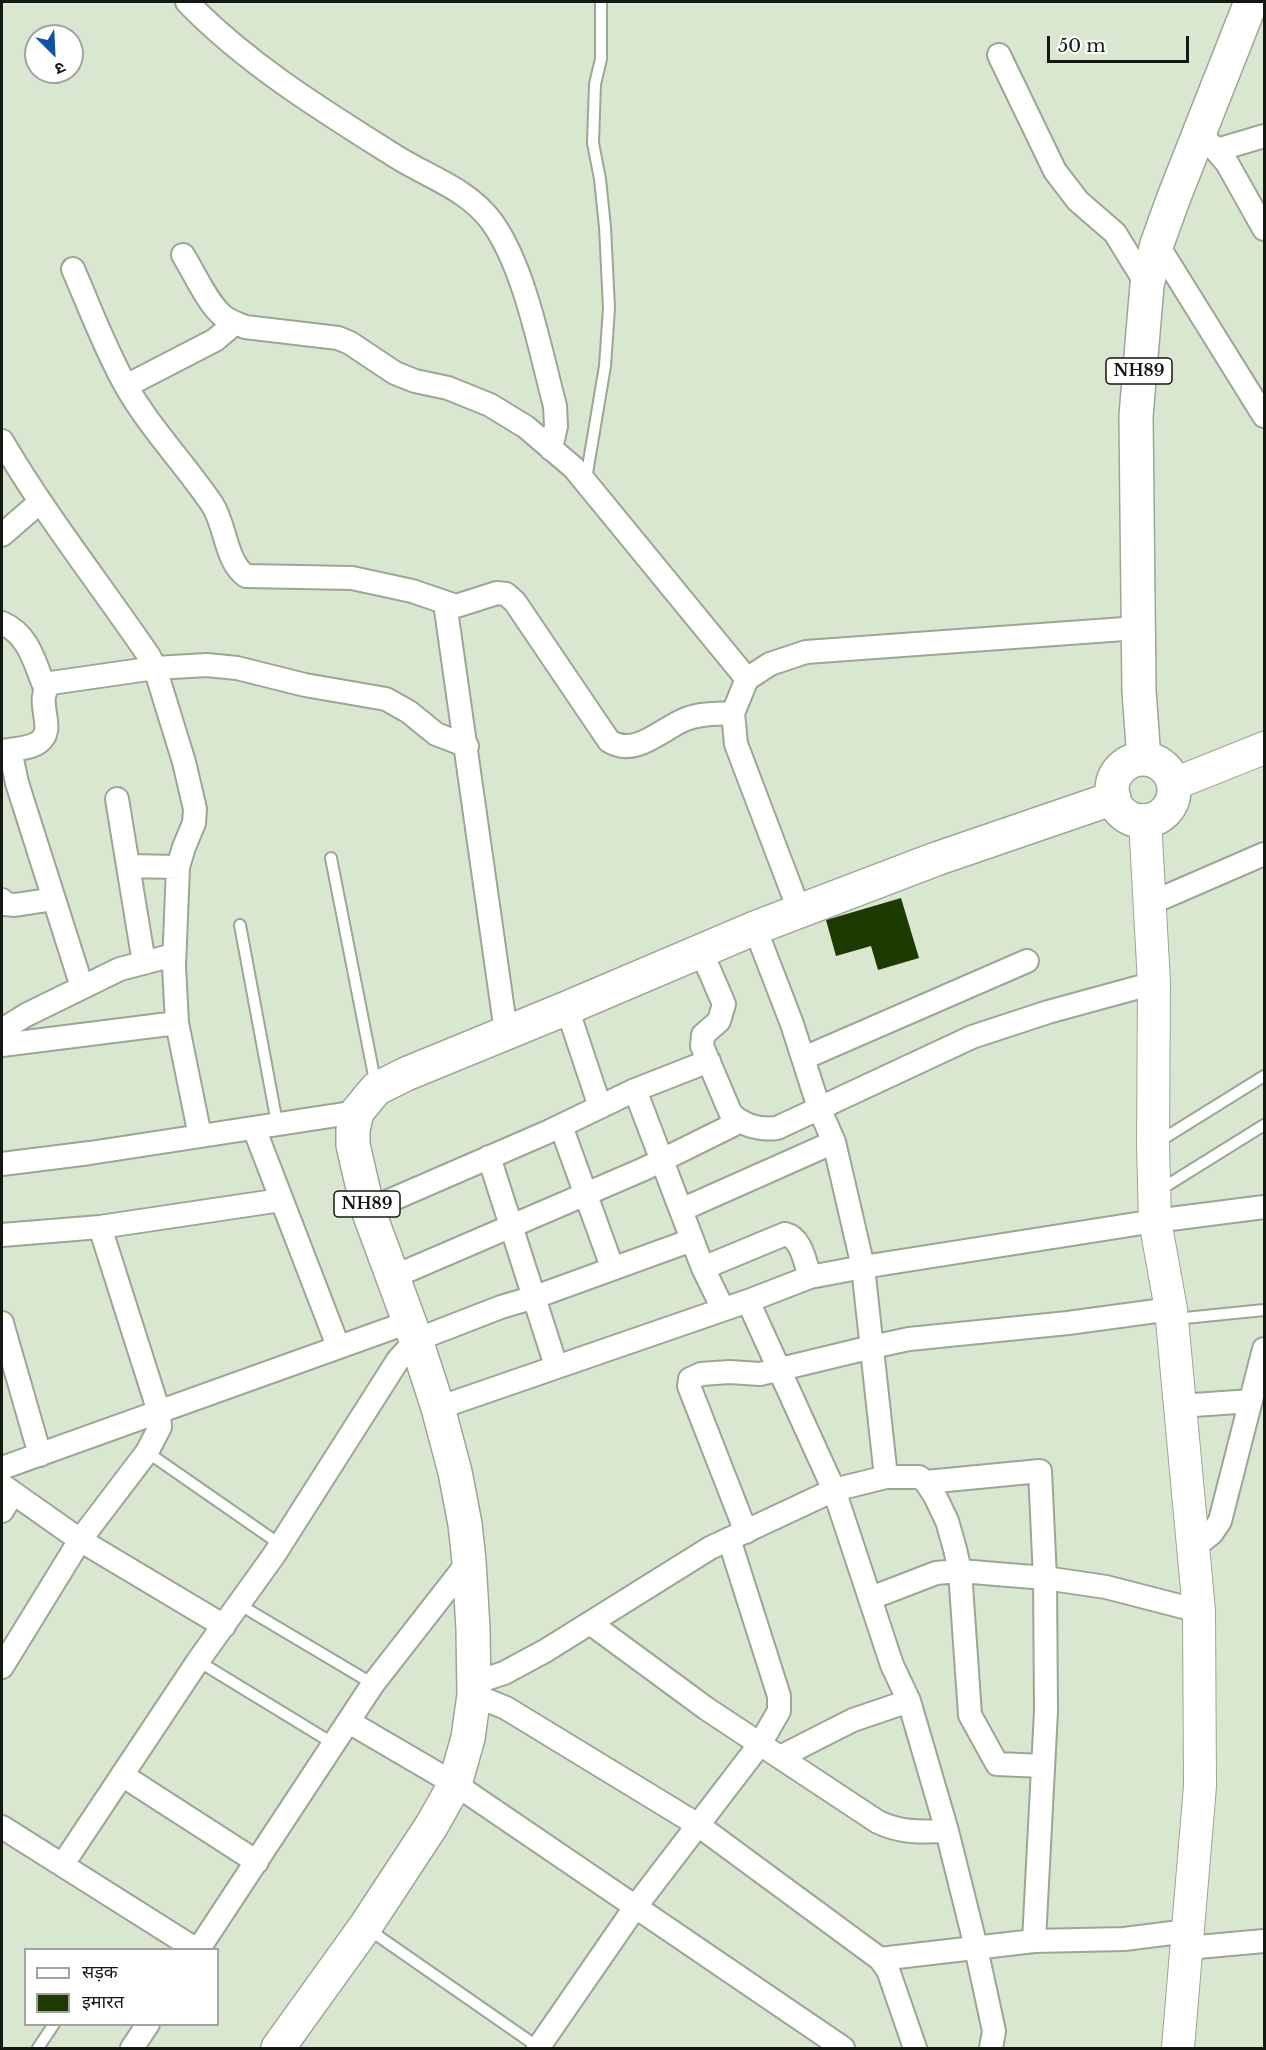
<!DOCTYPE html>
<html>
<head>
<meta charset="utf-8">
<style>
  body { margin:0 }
  #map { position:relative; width:1266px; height:2050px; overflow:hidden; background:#d9e7d1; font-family:"Libre Baskerville","Noto Sans Devanagari",serif }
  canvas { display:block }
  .frame { position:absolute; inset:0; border:3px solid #131811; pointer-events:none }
  .legend { position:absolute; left:24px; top:1948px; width:195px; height:78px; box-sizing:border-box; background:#fff; border:2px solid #a1a3a0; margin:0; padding:8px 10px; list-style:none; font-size:18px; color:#131811 }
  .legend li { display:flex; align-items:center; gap:12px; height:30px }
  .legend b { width:30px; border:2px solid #a1a3a0 }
  .north { position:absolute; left:24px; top:24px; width:60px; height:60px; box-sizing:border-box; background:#fff; border:2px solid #a1a3a0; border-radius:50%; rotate:156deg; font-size:16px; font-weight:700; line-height:24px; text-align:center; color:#131811 }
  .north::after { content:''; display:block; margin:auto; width:21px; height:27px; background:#0f53a3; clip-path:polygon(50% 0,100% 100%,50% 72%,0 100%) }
  .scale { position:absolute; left:1047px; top:36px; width:142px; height:27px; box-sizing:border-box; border:3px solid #131811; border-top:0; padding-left:8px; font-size:18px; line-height:21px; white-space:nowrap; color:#131811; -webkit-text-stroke:4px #fff; paint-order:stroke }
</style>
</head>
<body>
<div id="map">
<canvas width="1266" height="2050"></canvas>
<div class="frame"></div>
<ul class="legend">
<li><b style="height:8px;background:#fff"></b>सड़क</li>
<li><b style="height:16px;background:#1d3b00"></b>इमारत</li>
</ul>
<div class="north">उ</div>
<div class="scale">50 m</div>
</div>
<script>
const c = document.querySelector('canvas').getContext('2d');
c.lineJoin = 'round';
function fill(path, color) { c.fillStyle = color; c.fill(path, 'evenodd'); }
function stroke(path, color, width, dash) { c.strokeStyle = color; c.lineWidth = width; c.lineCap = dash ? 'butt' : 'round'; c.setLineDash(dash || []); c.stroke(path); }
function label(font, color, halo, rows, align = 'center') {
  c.font = font + ' "Libre Baskerville",serif'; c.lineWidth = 6; c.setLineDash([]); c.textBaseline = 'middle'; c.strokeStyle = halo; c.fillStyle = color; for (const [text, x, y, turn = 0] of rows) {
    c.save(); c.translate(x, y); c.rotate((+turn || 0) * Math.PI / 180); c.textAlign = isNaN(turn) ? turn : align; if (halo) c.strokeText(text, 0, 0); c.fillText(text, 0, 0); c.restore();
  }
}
const building = new Path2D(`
  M901,898L919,958L878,970L871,946L836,956L826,920Z`);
const lane = new Path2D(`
  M586,479L605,366L609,308L605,227L600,179L593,143L595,84L601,59V2
  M331,858L376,1086
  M240,925L277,1123
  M1158,1142L1264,1076
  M1158,1191L1264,1125
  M1175,1319L1264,1310
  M147,1452L281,1545
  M240,1605L373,1684
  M198,1661L334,1744
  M368,1929L538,2047
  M38,2048L54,2024`);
const street = new Path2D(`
  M187,2C247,64 322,110 395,156C428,177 468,189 492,222C525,268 540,350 555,406L556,426L551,449
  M999,55L1055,171L1078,201L1115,233L1147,285
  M1200,132L1227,163L1264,229
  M1217,150L1264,136
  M1157,244L1264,416
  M183,255C194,272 207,303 223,316C229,321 238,324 245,327L338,338L350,343L395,373L415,381L448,388L490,405L526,427L574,468L747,679
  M73,269C90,308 105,349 126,386C150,428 184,463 212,504C226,525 225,561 246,576L352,578L412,591L456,606L497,593L506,594L515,602L609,741C636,758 662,728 686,719C701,713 718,714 733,713
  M126,386L215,340L235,323
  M2,441C46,516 100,584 149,656L155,668L184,762L195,809L194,823L184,847L178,867L174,966L177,1023L200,1136
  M2,535L40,502
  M445,603L506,1032
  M2,623C29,634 35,664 45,688
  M10,750L17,783L82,987
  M2,751C13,749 30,749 39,742C58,729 32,699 51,683L155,668L207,665L237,668L305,685L386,699L409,712L436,734L467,746
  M117,799L144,963
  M128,866L178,867
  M2,900L5,904L15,905L54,899
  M1151,903L1264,854
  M799,910L736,744L733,713L747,679L770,664L806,652L1138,628
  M755,928L792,1024L819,1108L834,1142L863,1267L886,1477
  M701,951L724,1004L719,1021L703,1035L702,1046L731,1114C744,1126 760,1130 777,1128L972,1037L1048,1012L1154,983
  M567,1008L600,1107
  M2,1030L26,1015L120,969L174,955
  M2,1045L177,1023
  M804,1058L1027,961
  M635,1090L703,1268L723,1309
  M561,1126L612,1267
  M254,1128L338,1346
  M489,1157L556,1366
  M2,1164L90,1153L357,1112
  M368,1210L550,1131L635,1090L709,1061
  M681,1210L834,1142
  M2,1235L100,1227L281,1200
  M703,1268L785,1234C802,1238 805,1263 810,1277
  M393,1277L644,1169L739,1122
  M748,1301L810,1277L863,1267L1155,1221L1264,1207
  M2,1323L40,1455
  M1180,1406L1251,1401
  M438,1408L748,1301L834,1490L892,1665L909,1701L947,1831L974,1939L994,2031L991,2048
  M2,1468L409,1322
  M926,1482L1040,1471L1045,1578L1046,1711L1034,1941
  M2,1485L80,1540L224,1626
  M2,1511L13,1493
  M746,1532L689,1386L690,1379L701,1374L729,1372L760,1374L872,1347L909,1339L1068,1323L1171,1309
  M1193,1548L1212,1533L1220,1521L1264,1349
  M871,1598L936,1573L960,1571L1045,1578L1106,1587L1199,1611
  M590,1623L707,1709L878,1822C901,1833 922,1832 947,1831
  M2,1667L80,1540L147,1452L160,1427L159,1412L100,1227
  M474,1683L504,1673L545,1651L710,1548L834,1490L886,1477H919L926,1482L935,1496L947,1521L955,1549L960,1571L970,1715L997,1764L1043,1766
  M474,1695L506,1708L698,1825L880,1959L888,1970L915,2048
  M349,1722L455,1784L843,2048
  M780,1757L853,1720L909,1701
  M122,1775L257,1862
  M2,1827L197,1950
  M63,1864L198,1661L274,1555L398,1360L416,1340L501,1307L535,1297L692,1240
  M1187,1948L1264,1941
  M198,1950L373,1684L469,1561
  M880,1959L1034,1941L1124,1939L1188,1931
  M132,2048L148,2024
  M538,2048L636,1906L760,1744L779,1711V1696L729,1539`);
const secondary = new Path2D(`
  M1174,784L1264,748
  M1145,820L1154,983L1153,1145L1155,1221L1171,1309L1199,1611L1200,1786L1178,2048`);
const primary = new Path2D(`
  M1144,759L1139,691L1136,416L1147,285L1157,244L1174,197L1251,2
  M1112 790a31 31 0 1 1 62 0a31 31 0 1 1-62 0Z
  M278,2048L365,1927L432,1825L455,1784L468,1738L474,1695L473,1629L469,1561L465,1524L455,1472L438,1408L416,1340L368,1210L353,1145V1130L357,1112L376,1089L406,1074L567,1008L755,928L936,859L1114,798`);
const shields = [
  [1139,371,66],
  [367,1204,66]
];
const shieldNames = [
  ["NH89",1139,371],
  ["NH89",367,1204]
];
fill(building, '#1d3b00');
stroke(lane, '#9aa793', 14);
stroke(street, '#9aa793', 26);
stroke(secondary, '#9aa793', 34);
stroke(primary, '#9aa793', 36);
stroke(lane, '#fff', 10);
stroke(street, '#fff', 22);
stroke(secondary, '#fff', 32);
stroke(primary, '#fff', 33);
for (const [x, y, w] of shields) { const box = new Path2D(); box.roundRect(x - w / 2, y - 13, w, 26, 4.5); c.fillStyle = '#fff'; c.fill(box); stroke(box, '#131811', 1.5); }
label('bold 16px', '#131811', null, shieldNames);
</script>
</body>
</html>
